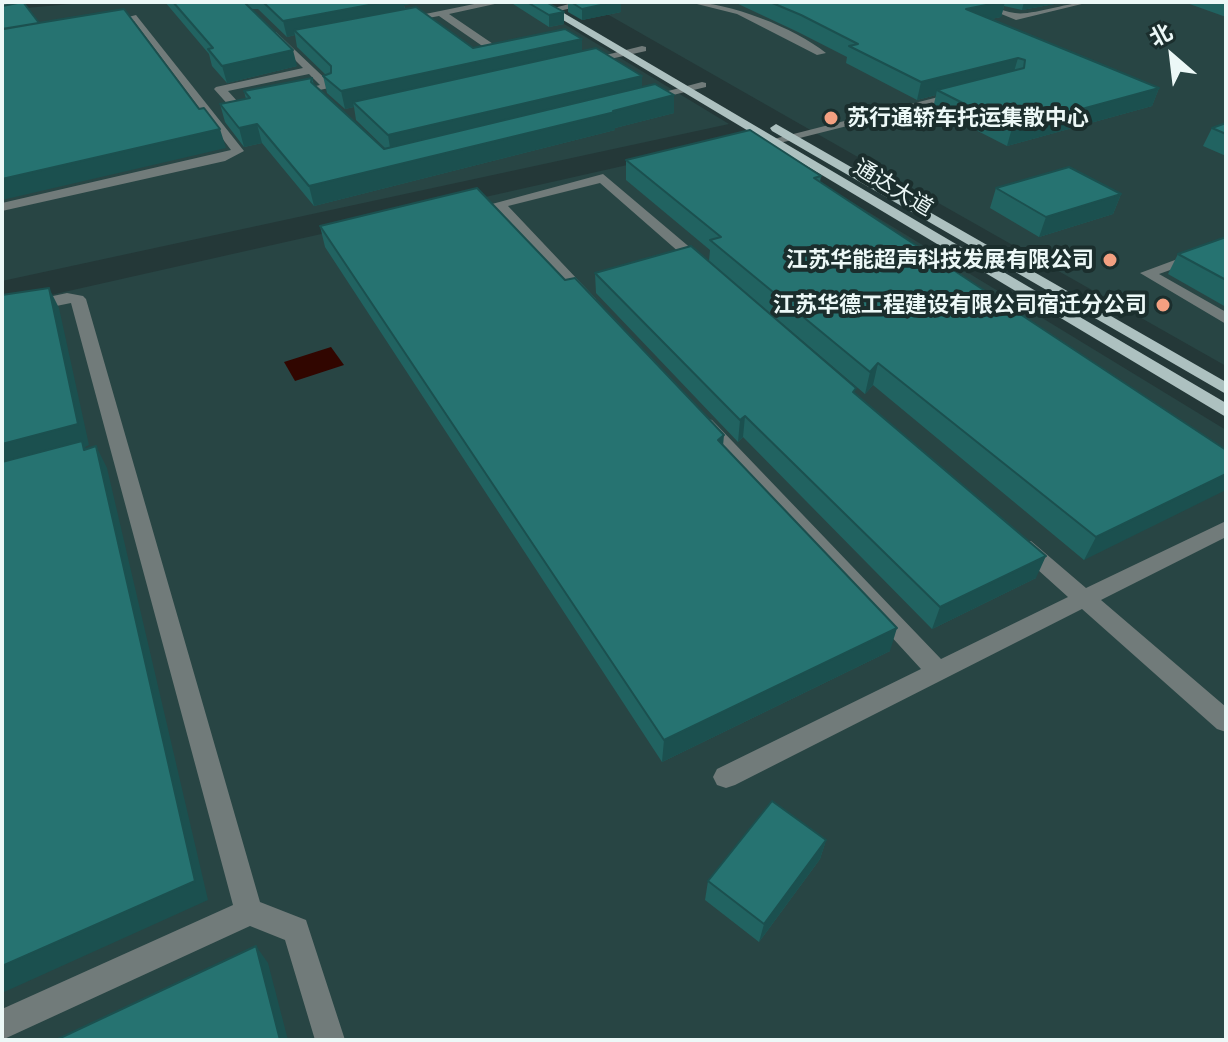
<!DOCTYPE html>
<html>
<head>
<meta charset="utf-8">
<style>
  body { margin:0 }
  #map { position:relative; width:1228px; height:1042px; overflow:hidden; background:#243838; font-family:Raleway,"Noto Sans SC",sans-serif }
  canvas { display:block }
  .frame { position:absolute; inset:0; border:4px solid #ecf8f7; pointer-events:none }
  .north { position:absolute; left:1132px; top:16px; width:80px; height:80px; -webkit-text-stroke:6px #1b2e2d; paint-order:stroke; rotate:332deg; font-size:22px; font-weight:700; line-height:32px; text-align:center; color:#ecf8f7 }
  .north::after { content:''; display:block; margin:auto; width:28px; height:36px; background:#ecf8f7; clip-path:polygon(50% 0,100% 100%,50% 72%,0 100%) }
</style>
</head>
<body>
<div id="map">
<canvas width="1228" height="1042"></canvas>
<div class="frame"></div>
<div class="north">北</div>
</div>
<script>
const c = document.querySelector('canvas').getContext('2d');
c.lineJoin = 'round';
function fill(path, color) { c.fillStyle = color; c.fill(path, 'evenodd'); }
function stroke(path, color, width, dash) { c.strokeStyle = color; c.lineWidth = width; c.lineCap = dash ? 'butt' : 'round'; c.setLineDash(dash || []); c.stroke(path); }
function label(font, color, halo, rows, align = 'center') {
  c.font = font + ' Raleway,"Noto Sans SC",sans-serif'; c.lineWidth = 8; c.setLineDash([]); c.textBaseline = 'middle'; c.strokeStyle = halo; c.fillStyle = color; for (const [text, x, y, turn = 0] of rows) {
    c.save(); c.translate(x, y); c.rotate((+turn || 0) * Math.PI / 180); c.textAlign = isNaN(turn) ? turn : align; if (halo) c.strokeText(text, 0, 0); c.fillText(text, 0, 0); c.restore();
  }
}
const built = new Path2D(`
  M95,2H528L729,124L2,281V10Z
  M586,2H1226V366L942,205Z
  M747,138L1226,430V1040H2V306Z`);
const water = new Path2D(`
  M331,347L344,365L295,381L284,362Z`);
const minor = new Path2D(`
  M2,2H29L2,7Z
  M484,2H504L449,14L499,48V52H491L439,16L401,23L396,20Z
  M577,2H596L551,13L546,10Z
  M689,2C729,2 795,28 826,53L817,55L737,14Z
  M972,2C989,2 999,11 1015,13C1031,16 1068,2 1090,2L1016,20Z
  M136,15L244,151L225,161L2,211V203L231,150L134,21L105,27L100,24Z
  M276,32L334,87L290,96V92L320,85L309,74L228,91L238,102L254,99L260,102L231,108L214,89L216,87L303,68L272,37Z
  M642,46L646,47V51L583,65L578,62Z
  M702,82L706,83V87L644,102L638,99Z
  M958,92L962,93V97L772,145L766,141Z
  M603,174L706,261V267H696L600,183L508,206L596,299L588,304L583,302L492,204Z
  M1226,241V250L1159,274L1226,312V324L1140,273Z
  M67,293L83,296L86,299L260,902L306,920L345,1040H315L285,940L250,926L2,1040V1009L233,905L71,303L2,317V307Z
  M706,418L712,420L941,659L1068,597L1017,551L1014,546L1017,541H1031L1086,588L1226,521V537L1101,600L1226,707V732L1217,729L1082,609L735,785L726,788L717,785L713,777L717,769L921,669L700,428L697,424Z`);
const major = new Path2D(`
  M533,2H545L1226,403V417Z
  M776,124L1226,382V394L772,131L770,128Z`);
const wall = new Path2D(`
  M165,2H421L404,5L405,9L473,48L582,39V51L642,87L674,113L615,128V130L314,206L262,143L244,147L225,122L220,104L246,99L244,91L312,78L314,85L384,149H386L356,120L354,107L345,109L327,93L323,76L326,75L297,47L295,35L287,37L258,9H251L297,66L227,83L212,66L209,54Z
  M510,2H546L564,12V24L549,27Z
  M568,2H621V12L582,20L568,12Z
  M734,2H1065L1022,10L1004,6L1001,17L991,19L1159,88L1152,106L1007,146L933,108L936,95L917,100L846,63L847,57L798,32Z
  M1184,2H1226V17Z
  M1226,123V156L1203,146L1212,128Z
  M626,160L821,176L820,182L1226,450L1084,560L873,385L865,394L709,261L710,250L626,180Z
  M996,188L1121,194L1113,214L1039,237L990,208Z
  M320,226L723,446L890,651L662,762L325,247Z
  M1226,237V307L1168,274L1178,254Z
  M595,273L855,393L1036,578L932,629L743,437L738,442L596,293Z
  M826,840L820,859L759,942L705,900L708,881Z`);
const shadedWall = new Path2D(`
  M385,2H421L404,5L405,14L294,30L295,35L287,37L283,21Z
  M615,2H621V12L582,20V9Z
  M1001,2H1005L1001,17L963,25L966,9Z
  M1024,2H1065L1022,10Z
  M564,12V24L549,27V15Z
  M582,39V56L353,102L354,107L345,109L341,91Z
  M293,50L297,66L227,83L222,66Z
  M1018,58L1013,75L937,90L936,95L917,100L921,82Z
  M642,76V93L391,154L388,135Z
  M1159,88L1152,106L1007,146L1012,128Z
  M674,95V113L615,128V130L314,206L309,186Z
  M257,124L262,143L244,147L239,128Z
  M220,129L226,148L2,200V179Z
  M1121,194L1113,214L1039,237L1046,217Z
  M49,288L59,308L89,445L85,447L93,462L2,470V444Z
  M878,363L873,385L865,394L870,372Z
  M745,416L743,437L738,442L740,420Z
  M724,435L722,457L718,440Z
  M96,446L107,468L208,900L2,993V966Z
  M1226,474V490L1084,560L1096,537Z
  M1046,556L1036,578L932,629L940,607Z
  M897,628L890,651L662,762L664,740Z
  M826,840L820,859L759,942L764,924Z
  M256,946L268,963L288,1040H280Z`);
const building = new Path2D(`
  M23,2L39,23L4,29L2,26V6Z
  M173,2H244L293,50L222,66L208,49L213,48Z
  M263,2H385L283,21Z
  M527,2H546L564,12L549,15Z
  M571,2H615L582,9Z
  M770,2H1001L966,9L1159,88L1012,128L937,90L1024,68L1025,60L1018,58L921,82L849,46L858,44L801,15Z
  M416,7L473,48L565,29L582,39L341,91L323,76L331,73V66L294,30Z
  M124,9L199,109L204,108L220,129L2,179V29Z
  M596,48L642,76L388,135L353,102Z
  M312,78L311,82L384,149L655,84L674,95L613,111L615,112L309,186L257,124L239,128L220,104L250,98L244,91Z
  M1226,123V134L1212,128Z
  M750,130L821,176L814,178L1226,450V474L1096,537L878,363L870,372L710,240L721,237L626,160Z
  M1069,167L1121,194L1046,217L996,188Z
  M477,188L565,280L575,278L724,435L718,440L897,628L664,740L320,226Z
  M1226,237V280L1178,254Z
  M691,246L856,388L853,392L1046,556L940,607L745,416L740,420L595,273Z
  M49,288L78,424L2,444V295Z
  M82,441L84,450L96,446L195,881L2,966V462Z
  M772,801L826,840L764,924L708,881Z
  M256,946L280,1040H56Z`);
const markers = [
  [831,118,8,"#f3a081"],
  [1110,260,8,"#f3a081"],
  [1163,305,8,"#f3a081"]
];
const farPoinames = [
  ["苏行通轿车托运集散中心",847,118,"left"],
  ["江苏华能超声科技发展有限公司",1094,260],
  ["江苏华德工程建设有限公司宿迁分公司",1147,305]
];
const farStreetnames = [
  ["通达大道",893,188,31]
];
fill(built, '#284544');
fill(water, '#310600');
fill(minor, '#717b7a');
fill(major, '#adc1c0');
fill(wall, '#216361');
fill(shadedWall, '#1b504f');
fill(building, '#267371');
stroke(building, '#1b504f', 2);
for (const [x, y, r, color] of markers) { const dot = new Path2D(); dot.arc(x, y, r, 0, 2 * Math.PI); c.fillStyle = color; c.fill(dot); stroke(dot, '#1b2e2d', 3); }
label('bold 22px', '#ecf8f7', '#1b2e2d', farPoinames, 'right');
label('22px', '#ecf8f7', '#1b2e2d', farStreetnames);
</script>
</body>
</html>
